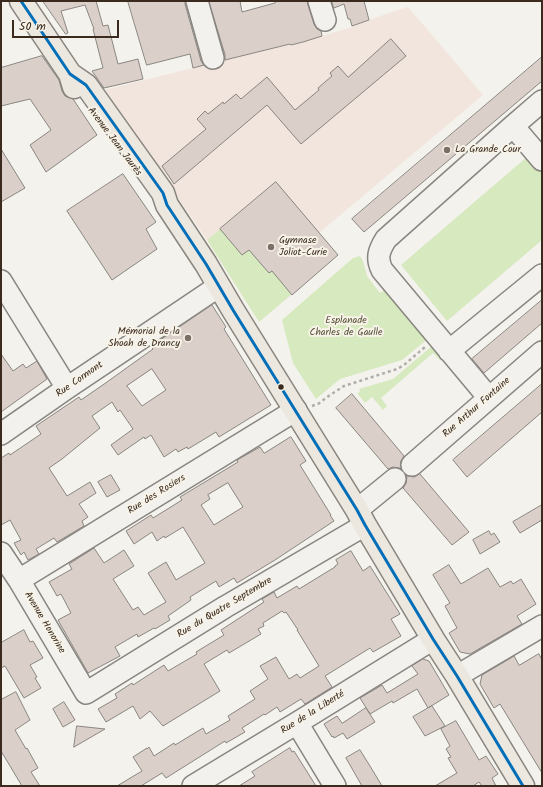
<!DOCTYPE html>
<html>
<head>
<meta charset="utf-8">
<style>
  body { margin:0 }
  #map { position:relative; width:543px; height:787px; overflow:hidden; background:#f4f2ec; font-family:Kalam,sans-serif }
  canvas { display:block }
  .frame { position:absolute; inset:0; border:2px solid #3b2a1e; pointer-events:none }
  .scale { position:absolute; left:12px; top:20px; width:107px; height:18px; box-sizing:border-box; border:2px solid #3b2a1e; border-top:0; padding-left:5px; font-size:12px; line-height:14px; white-space:nowrap; color:#3b2a1e; -webkit-text-stroke:3px #f7f3e8; paint-order:stroke }
</style>
</head>
<body>
<div id="map">
<canvas width="543" height="787"></canvas>
<div class="frame"></div>
<div class="scale">50 m</div>
</div>
<script>
const c = document.querySelector('canvas').getContext('2d');
c.lineJoin = 'round';
function fill(path, color) { c.fillStyle = color; c.fill(path, 'evenodd'); }
function stroke(path, color, width, dash) { c.strokeStyle = color; c.lineWidth = width; c.lineCap = dash ? 'butt' : 'round'; c.setLineDash(dash || []); c.stroke(path); }
function label(font, color, halo, rows, align = 'center') {
  c.font = font + ' Kalam,sans-serif'; c.lineWidth = 4; c.setLineDash([]); c.textBaseline = 'middle'; c.strokeStyle = halo; c.fillStyle = color; for (const [text, x, y, turn = 0] of rows) {
    c.save(); c.translate(x, y); c.rotate((+turn || 0) * Math.PI / 180); c.textAlign = isNaN(turn) ? turn : align; if (halo) c.strokeText(text, 0, 0); c.fillText(text, 0, 0); c.restore();
  }
}
const built = new Path2D(`
  M408,7L483,95L319,233L220,229L207,240L104,90L270,49L303,42L352,27L386,14Z`);
const green = new Path2D(`
  M542,144V240L447,321L401,265Z
  M276,182L338,255L259,322L207,240Z
  M360,256L363,261L367,276L380,293L387,288L429,338L402,360L340,379L316,399L293,363L282,320L353,258Z
  M435,345L445,356L440,360L433,353L381,398L387,406L383,410L372,397L365,403L357,393L360,392L359,389L393,379L432,346Z`);
const building = new Path2D(`
  M43,1H96L103,26L108,25L118,64L138,59L143,79L104,88L92,71L103,68L93,29H94L85,5L61,11L68,33L66,34Z
  M128,1H185V4L201,61L204,65L193,68L190,54L147,65Z
  M209,1H240L242,12L275,3L277,1H307L308,5L314,24L317,29L321,31L322,36L303,42L291,45L290,44L225,60V55Z
  M332,1H364L369,20L352,26L350,19H348L344,4L334,8Z
  M391,39L406,56L301,144L267,105L174,184L162,166L206,129L197,119L205,111L208,114L223,102L224,104L236,94L241,99L267,77L295,110L319,90L318,88L332,76L330,73L338,66L348,77Z
  M42,56L59,80L62,91L65,96L73,99L97,135L46,172L30,145L51,130L30,99L1,106V68Z
  M542,57V81L364,232L352,219Z
  M1,149L25,188L1,202Z
  M123,174L156,222L146,229L157,249L112,280L67,211Z
  M276,182L338,255L292,295L272,271L269,273L249,250L242,255L220,229Z
  M542,300V323L484,373L472,359Z
  M212,305L226,327L224,329L271,405L219,437L216,432L188,449L187,447L178,452L176,449L164,457L151,435L145,439L144,437L118,455L111,445L133,429L120,410L118,412L112,402L92,416L100,428L62,459L49,468L67,496L90,482L96,493L79,504L88,517L82,521L84,526L57,542L54,538L36,549L39,554L28,560L24,552L21,555L14,543L21,540L10,520L1,525V458L9,453L10,455L41,434L36,426L79,397L81,400L107,382L153,349L152,348L159,343L158,342ZM152,369L166,390L142,406L127,386Z
  M1,354L13,371L23,364L26,368L37,361L47,379L1,412Z
  M542,384V412L467,477L453,460Z
  M352,394L404,456L401,461V469L399,468L393,467L388,469L336,408Z
  M291,437L306,461L300,465L331,515H330L334,521L275,560L237,583L234,578L219,587L216,581L190,597L191,600L168,616L170,620L155,629L154,628L138,637L137,634L115,647L120,656L88,673L58,620L71,613L61,594L57,596L49,582L72,569L69,564L94,548L104,563L124,550L134,566L113,579L133,610L138,607L144,615L166,602L148,573L166,562L176,580L205,563L183,527L165,538L164,536L157,541L152,532L134,544L126,531L151,515L153,518L182,500L180,497L238,462L237,460L260,447L264,453ZM228,483L243,507L214,525L201,505L210,499L208,495Z
  M420,474L469,532L452,545L403,488L406,483L407,477L406,475L408,476L414,477Z
  M111,475L120,490L107,497L98,482Z
  M542,505V520L520,533L513,522Z
  M489,531L491,535L494,533L500,542L480,554L473,540Z
  M351,551L363,571L370,566L400,614L391,619L401,636L373,652L370,648L325,676L332,687L305,704L301,699L280,712L277,707L265,715L264,714L242,728L245,732L226,743L225,741L166,778L162,773L141,786H117L142,771L133,757L147,748V749L149,747L154,756L174,743L175,745L203,728L206,734L230,720L228,716L255,699L250,691L268,679L260,666L276,657L289,679L297,674L300,678L319,666L297,630H298L286,612L284,613L282,611L263,623L264,626L258,629L261,634L229,653L227,650L204,664L220,691L163,726L150,711L140,719L133,706L106,722L98,709L117,698L115,694L132,683L133,685L164,665L168,671L197,654L196,652L224,635L221,630L264,602L262,599L274,592L277,598L297,586L299,589L335,567V566L338,564L336,560Z
  M449,565L461,584L488,568L500,587L511,581L513,584L521,579L536,604L517,616L522,624L470,654L460,652L449,633L457,628L445,606L450,603L433,575Z
  M24,630L30,642L33,641L43,658L30,665L37,677L35,678L41,688L24,698L5,666L1,668V643Z
  M539,654L542,660V773L500,704L494,708L480,684L482,675L514,656L519,665Z
  M423,659L429,661L449,695L428,708L417,689L393,703L392,701L370,714L360,698L382,685L387,693L418,674L412,666Z
  M16,692L30,720L15,730L26,749L27,748L38,768L31,772L40,786H22L1,751V700Z
  M64,702L75,720L63,727L53,709Z
  M432,706L445,726L425,736L413,717Z
  M366,708L375,722L347,739L343,733L334,738L333,736L332,737L324,724L337,716L342,723Z
  M456,721L479,760L486,756L498,774L492,778L496,786H482L479,782L473,786H435L457,773L448,758L451,757L446,749L450,746L441,729Z
  M77,726L105,729L74,747Z
  M290,748L292,752L294,751L316,786H239L255,776L252,772Z
  M360,750L370,766L382,786H362L346,758Z`);
const path = new Path2D(`
  M312,406L318,404L330,395L344,386L397,369L404,365L425,347`);
const minor = new Path2D(`
  M197,1L213,58
  M319,1L325,20
  M513,126L542,160
  M1,281L67,388
  M449,351L542,275
  M489,398L382,270C376,258 379,250 386,239L513,126L542,101
  M1,434L67,388L219,286
  M412,465L542,352
  M357,510L395,479
  M1,553L19,580L86,693L225,607L365,525
  M19,580L296,410
  M457,676L542,626
  M297,723L335,786
  M193,786L297,723L433,639`);
const major = new Path2D(`
  M21,1L70,74L74,87
  M70,74L86,85L163,193L167,205L206,264L233,310L357,510L365,525L433,639L457,676L523,786`);
const bus1 = new Path2D(`
  M21,1L70,74L86,85L163,193L167,205L206,264L233,310L357,510L365,525L433,639L457,676L523,786`);
const markers = [
  [447,150,4,"#7c7066"],
  [271,247,4,"#7c7066"],
  [188,338,4,"#7c7066"],
  [281,387,3.5,"#3b2a1e"]
];
const streetNames = [
  ["Avenue Jean Jaurès",114,142,53],
  ["Rue Cormont",80,380,-35],
  ["Rue Arthur Fontaine",477,408,-41],
  ["Rue des Rosiers",157,495,-32],
  ["Rue du Quatre Septembre",225,608,-31],
  ["Avenue Honorine",44,623,59],
  ["Rue de la Liberté",313,713,-32]
];
const poiNames = [
  ["La Grande Cour",455,150],
  ["Gymnase",279,241],
  ["Joliot-Curie",279,253],
  ["Mémorial de la",180,332,"right"],
  ["Shoah de Drancy",180,344,"right"]
];
const parkNames = [
  ["Esplanade",346,321],
  ["Charles de Gaulle",346,333]
];
fill(built, '#f1e5dd');
fill(green, '#d6e9bf');
fill(building, '#dbcfca');
stroke(building, '#898580', 1);
stroke(minor, '#898580', 24);
stroke(major, '#898580', 25);
stroke(path, '#b1aeaa', 2.5, [3, 3]);
stroke(minor, '#f2f1ed', 21);
stroke(major, '#ece8df', 22);
stroke(bus1, '#006eb8', 3);
for (const [x, y, r, color] of markers) { const dot = new Path2D(); dot.arc(x, y, r, 0, 2 * Math.PI); c.fillStyle = color; c.fill(dot); stroke(dot, '#f7f3e8', 1.5); }
label('10px', '#3b2a1e', '#f7f3e8', streetNames);
label('10px', '#3b2a1e', '#f7f3e8', poiNames, 'left');
label('10px', '#554f37', '#f7f3e8', parkNames);
</script>
</body>
</html>
